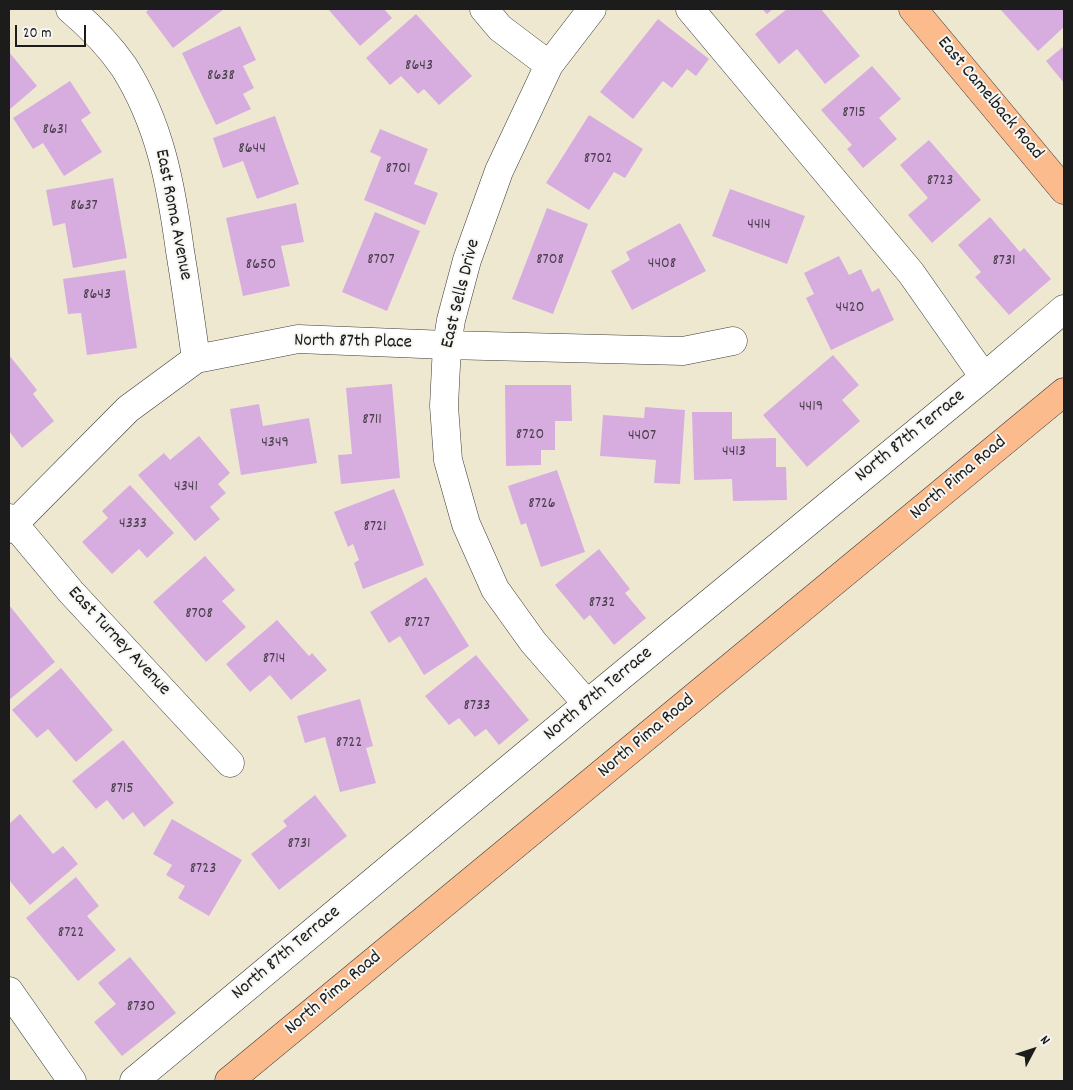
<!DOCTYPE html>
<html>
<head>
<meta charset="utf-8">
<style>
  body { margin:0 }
  #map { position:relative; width:1073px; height:1090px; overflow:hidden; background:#eee8d1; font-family:Dekko,sans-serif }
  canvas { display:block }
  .frame { position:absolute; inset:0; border:10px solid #1c1c1c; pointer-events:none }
  .north { position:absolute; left:1008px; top:1025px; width:50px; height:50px; -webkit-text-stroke:4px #f6f6f2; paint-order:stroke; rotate:50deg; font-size:14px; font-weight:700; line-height:20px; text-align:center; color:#1c1c1c }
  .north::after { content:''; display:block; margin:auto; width:18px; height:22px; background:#1c1c1c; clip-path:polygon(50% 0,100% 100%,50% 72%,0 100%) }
  .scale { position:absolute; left:15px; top:25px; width:71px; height:22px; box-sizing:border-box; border:2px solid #1c1c1c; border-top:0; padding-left:6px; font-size:15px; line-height:18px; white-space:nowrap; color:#1c1c1c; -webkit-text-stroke:4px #f6f6f2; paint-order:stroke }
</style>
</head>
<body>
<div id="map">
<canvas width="1073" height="1090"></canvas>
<div class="frame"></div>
<div class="north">N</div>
<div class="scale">20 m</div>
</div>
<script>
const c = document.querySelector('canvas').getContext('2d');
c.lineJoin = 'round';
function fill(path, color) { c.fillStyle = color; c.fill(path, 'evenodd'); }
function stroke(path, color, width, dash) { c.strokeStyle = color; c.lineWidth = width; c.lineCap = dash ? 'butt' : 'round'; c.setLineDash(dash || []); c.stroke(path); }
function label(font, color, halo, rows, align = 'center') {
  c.font = font + ' Dekko,sans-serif'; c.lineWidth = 4; c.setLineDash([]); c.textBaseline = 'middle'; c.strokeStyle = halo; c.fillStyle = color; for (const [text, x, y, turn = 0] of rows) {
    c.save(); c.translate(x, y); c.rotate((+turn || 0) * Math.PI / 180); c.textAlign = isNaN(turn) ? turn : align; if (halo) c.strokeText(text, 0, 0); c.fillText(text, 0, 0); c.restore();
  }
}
const building = new Path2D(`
  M150,9H224L173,48L146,12Z
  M328,9H384L392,18L360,46Z
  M762,9H773L767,14Z
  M787,9H821L860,56L825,84L797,49L779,64L755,34Z
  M1000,9H1064V27L1038,51Z
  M416,14L472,76L439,105L424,89L418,94L401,76L390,85L366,58Z
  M658,19L709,59L696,76L687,69L672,88L663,81L633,119L600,92Z
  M240,26L256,60L243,66L254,88L243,94L251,109L216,125L182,53Z
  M1064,46V83L1046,61Z
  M9,52L37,86L9,110Z
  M872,66L901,99L879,118L897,139L863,168L847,149L852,145L821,110Z
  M70,81L91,113L81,120L102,152L64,176L43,143L33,149L13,118Z
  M589,115L643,149L625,178L614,172L589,210L546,183Z
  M275,116L299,184L257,199L243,161L223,168L213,138Z
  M380,129L428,149L414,184L438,193L425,225L364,200L381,157L370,152Z
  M929,140L981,200L932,243L908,215L928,198L900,165Z
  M113,178L127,258L73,268L65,223L53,226L46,190Z
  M730,189L805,216L787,264L712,236Z
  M296,203L304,242L281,246L290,286L243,296L226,218Z
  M547,208L588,224L553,314L512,299Z
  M375,212L420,231L387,311L342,292Z
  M990,217L1020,252L1024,248L1051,279L1009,315L975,277L981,272L958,245Z
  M680,223L706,271L632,310L611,271L630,260L626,252Z
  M839,256L849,275L861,269L872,292L879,288L894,320L831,350L806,298L814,294L804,273Z
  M125,270L137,348L87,355L81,313L68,314L63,279Z
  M9,355L37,390L33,394L54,421L22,448L9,431Z
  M833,355L859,385L842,400L860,421L807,467L763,415Z
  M392,384L400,478L341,484L338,455L352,454L346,388Z
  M505,385H571L572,421H555V450H541V465L506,466Z
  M259,404L263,426L309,418L317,463L241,475L230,409Z
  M645,407L685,410L680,484L654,483L656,460L600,456L603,415L644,418Z
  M692,412H732V439L776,438V467H786L787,500L733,501L732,479L694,480Z
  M199,436L230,473L218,484L226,493L210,507L220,519L195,541L138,475L164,453L170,460Z
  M557,470L585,552L541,567L526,523L521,525L508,486Z
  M130,485L174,533L147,558L139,549L112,574L82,542L108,518L102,511Z
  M394,489L424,565L363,589L354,563L359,560L353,544L348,547L334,512Z
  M599,549L630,589L625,593L646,618L614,645L590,615L584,620L555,585Z
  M205,556L235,590L222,601L246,627L206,662L153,602Z
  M426,577L469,646L424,675L400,636L389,643L370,612Z
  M9,605L55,662L9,700Z
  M277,620L309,656L312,653L327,670L291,700L270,675L250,692L226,664Z
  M476,655L529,720L499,745L486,729L475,737L459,718L449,725L425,696Z
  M61,668L113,730L76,762L48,729L37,738L12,710Z
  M360,699L373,746L366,748L376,783L340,792L325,737L305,743L297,716Z
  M123,740L174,803L144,827L133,812L123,820L107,800L96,809L72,781Z
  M315,795L347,836L279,890L251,854L287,826L283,821Z
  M20,814L53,854L63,846L78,864L30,905L9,880V824Z
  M172,819L242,860L209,916L178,898L185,886L166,875L172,865L153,854Z
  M76,877L99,906L87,916L116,950L78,981L26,918Z
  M130,957L176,1013L122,1056L94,1022L116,1004L98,983Z`);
const minor = new Path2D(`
  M70,9C90,26 109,45 124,67C160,124 171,185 180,251C186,287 191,323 196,359
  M484,9L500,28L549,65L499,171L467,260L451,320L447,345L444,406L448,460L466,524L495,589L533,642L587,704
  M690,9L911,273L984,377
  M549,65L592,9
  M9,518L71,592L230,763
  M9,529L128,409L196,359L298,339L447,345L683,351L733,341
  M9,991L72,1081
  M134,1081L587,704L984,377L1064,309`);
const major = new Path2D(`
  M913,9L1064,190
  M229,1081L1064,392`);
const numberNames = [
  ["8643",419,67],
  ["8638",221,77],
  ["8715",854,114],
  ["8631",55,131],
  ["8644",252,150],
  ["8702",598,160],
  ["8701",398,170],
  ["8723",940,182],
  ["8637",84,207],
  ["4414",759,226],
  ["8707",381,261],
  ["8708",550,261],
  ["8731",1004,262],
  ["4408",662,265],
  ["8650",261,266],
  ["8643",97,296],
  ["4420",850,309],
  ["4419",811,408],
  ["8711",372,421],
  ["8720",530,436],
  ["4407",642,437],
  ["4349",275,444],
  ["4413",734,453],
  ["4341",186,488],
  ["8726",542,505],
  ["4333",133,525],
  ["8721",375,528],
  ["8732",602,604],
  ["8708",199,615],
  ["8727",417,624],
  ["8714",274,660],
  ["8733",477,707],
  ["8722",349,744],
  ["8715",122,790],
  ["8731",299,845],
  ["8723",203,870],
  ["8722",71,934],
  ["8730",141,1008]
];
const streetNames = [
  ["East Camelback Road",989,99,50],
  ["East Roma Avenue",172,215,79],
  ["East Sells Drive",462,294,-76],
  ["North 87th Place",353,343,1],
  ["North 87th Terrace",911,437,-39],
  ["North Pima Road",959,479,-40],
  ["East Turney Avenue",118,642,47],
  ["North 87th Terrace",599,695,-40],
  ["North Pima Road",647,737,-40],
  ["North 87th Terrace",287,954,-40],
  ["North Pima Road",334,994,-40]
];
fill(building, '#d7ade0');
stroke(minor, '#3c3b37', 29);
stroke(major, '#3c3b37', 29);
stroke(minor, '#fff', 28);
stroke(major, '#fbbb8d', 28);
label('16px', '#4b404d', null, numberNames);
label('19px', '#1c1c1c', '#f6f6f2', streetNames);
</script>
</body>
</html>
